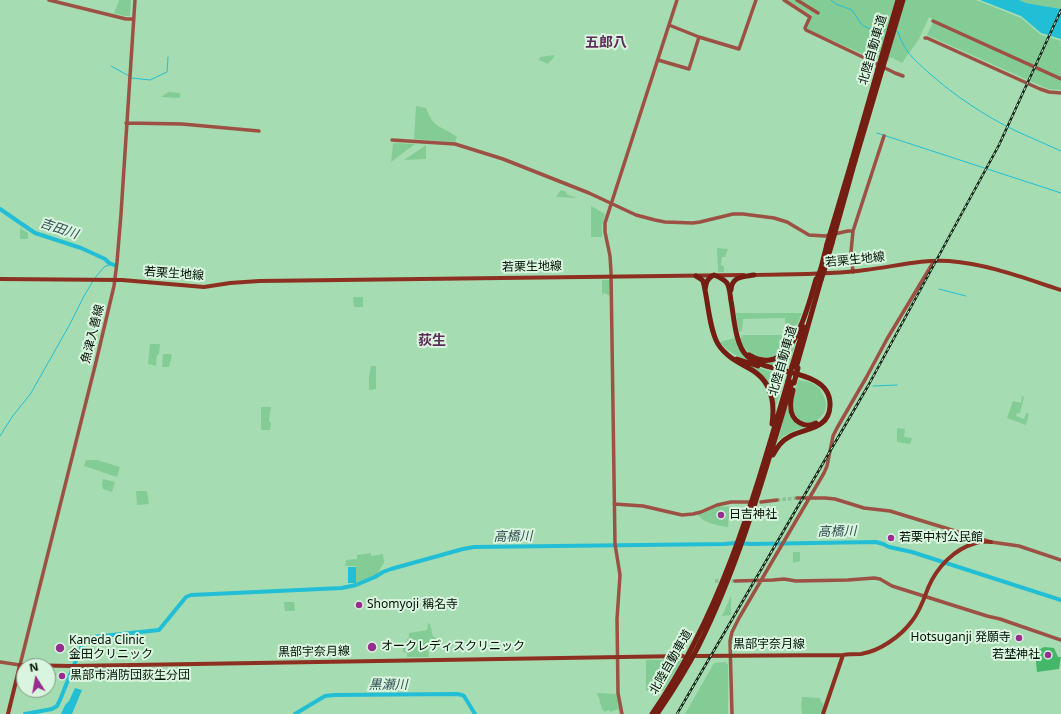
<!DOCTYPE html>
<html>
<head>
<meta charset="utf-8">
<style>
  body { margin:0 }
  #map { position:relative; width:1061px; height:714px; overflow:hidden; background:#a6dcb1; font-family:"Noto Sans",sans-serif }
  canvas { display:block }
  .north { position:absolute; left:16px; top:658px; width:40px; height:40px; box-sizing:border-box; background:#daf5df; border:1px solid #839a87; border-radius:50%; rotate:349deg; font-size:11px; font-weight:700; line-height:16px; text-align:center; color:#011104 }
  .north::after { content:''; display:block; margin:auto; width:14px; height:18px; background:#972d8f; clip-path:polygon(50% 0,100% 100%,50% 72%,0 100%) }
</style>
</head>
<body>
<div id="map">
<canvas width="1061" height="714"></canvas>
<div class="north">N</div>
</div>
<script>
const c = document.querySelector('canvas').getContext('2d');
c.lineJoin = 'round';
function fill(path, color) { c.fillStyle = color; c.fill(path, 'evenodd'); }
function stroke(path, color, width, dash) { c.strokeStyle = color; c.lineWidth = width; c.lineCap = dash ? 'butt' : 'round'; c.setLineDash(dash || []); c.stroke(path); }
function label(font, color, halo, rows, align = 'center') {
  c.font = font + ' "Noto Sans","Noto Sans JP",sans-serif'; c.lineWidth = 4; c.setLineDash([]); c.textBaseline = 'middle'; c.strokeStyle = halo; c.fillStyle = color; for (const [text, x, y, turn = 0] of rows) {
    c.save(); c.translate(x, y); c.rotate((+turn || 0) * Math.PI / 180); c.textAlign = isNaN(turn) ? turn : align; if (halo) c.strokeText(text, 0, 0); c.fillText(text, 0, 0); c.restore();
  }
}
const green = new Path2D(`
  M118,0H131L130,16H125L114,13L119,1Z
  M787,0H976L1021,18L1041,35L1061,41V90L1048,89L927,35L934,20L929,17L919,39L902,63L891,57L888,61L875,56L872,58L807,29L812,15Z
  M1019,0H1061V9L1026,3Z
  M554,55V57L548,64L539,60L540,57Z
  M168,92L180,93V97L179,98L161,97Z
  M416,106L426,108C434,130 441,125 457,137L455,142L414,139Z
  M395,143L415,144L391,162L393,144Z
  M426,145V159L404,160Z
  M561,190L567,192L566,194L577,198L556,197Z
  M591,206L605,214L602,226V237H591Z
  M20,228L28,233V239H20Z
  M717,248L728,249L725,257H722L721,265L724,266V272H718Z
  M602,280H610L611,296L604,293L602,295Z
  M353,297H363V307H354Z
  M736,313H802C794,332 785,365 757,356C746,352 744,348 740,339L743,335H786L788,324L785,323V318L743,319L742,331L739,332Z
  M735,338L739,348L752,362C739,357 728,353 720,342Z
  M796,341L787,369L774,366L757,360L766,361L788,351Z
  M150,344H160L159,354L157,355L156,366L148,364Z
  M163,354H171L172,355L169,367H162Z
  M744,363L785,376L775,408C774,383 762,378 744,363Z
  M371,366H376V389L369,390V377Z
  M798,380C805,381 812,382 817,386C821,389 822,393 824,397C830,409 822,418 812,423C786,422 794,396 798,380Z
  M1022,396L1024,397L1020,413H1017L1016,416L1024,419L1026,413L1029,414L1026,425L1007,418L1013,401L1021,403Z
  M787,406C792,417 793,424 806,427C795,430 786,433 778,441Z
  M261,407H271V411H270L269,421L271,423L270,430H261Z
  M897,428L905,429L904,437L912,438L910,444L897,442Z
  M86,460H97L120,467L117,477L84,466Z
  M103,479L115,482L112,492L103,489L102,485Z
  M136,491H147L149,504L137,505Z
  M717,506L730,507L728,527C718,526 703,523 697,514Z
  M793,552H800V561L793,563Z
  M371,553V556L383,554L384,563C381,566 380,571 377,574C371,578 362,580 356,583V566H345L346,560L357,559V555Z
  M731,596V615L722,616Z
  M284,602H294L295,611H285Z
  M428,623L430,624L433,637H435L437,640L429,644L430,648L428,649L429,657H407V653L403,652V644H407V639L409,638V633L427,630Z
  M646,660H682L663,691L655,689L646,691Z
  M726,662L728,665V714H685L714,663Z
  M596,693L617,694L621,714H619L618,709L610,712L609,710L604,712L603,709L602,710L599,698Z
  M802,697L820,698L821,702L823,703L824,711L819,714H802L801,706Z`);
const forest = new Path2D(`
  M1044,647L1054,648L1058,657H1061L1059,669L1037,672L1035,652Z`);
const water = new Path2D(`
  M980,0H1019L1026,3L1061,9V39L1041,33L1021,16Z
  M348,567H356V583H348Z
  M75,688L82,690L72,714H61L65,705L69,701Z`);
const stream = new Path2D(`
  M831,0L836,4L852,10L862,25L872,30L886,28L888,29
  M895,31L898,32C905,53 913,58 929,73C955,96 985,116 1016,131C1031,138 1046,144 1061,151
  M111,66L129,76
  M132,78L150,80L167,72L168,57
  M877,133L1061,193
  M95,278L104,267L106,266L113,264
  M939,289L966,296
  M873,386L897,385
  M0,436L12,417L31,393L70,324L84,296L93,281`);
const river = new Path2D(`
  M0,209L35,233L81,248L105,259L109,263L114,265
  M25,714L52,709L57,706L60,700L82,645L86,640L93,637L159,630L186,597L191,595L342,588L356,585L375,577L383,572L391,569L463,549L474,547L724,544L736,543L751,544L876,542L883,544L889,547L912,552L1061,600
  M295,714L325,696L334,695L457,694L462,695L464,696L475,714`);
const secondaryTunnel = new Path2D(`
  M777,500L797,498
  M715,581H735`);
const secondary = new Path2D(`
  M49,0L126,19H133
  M784,0L810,17L805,28L806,30L873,62L895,73L903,76
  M797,0L818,13
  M933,21L1061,79
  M669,25L699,37L739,49L756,0
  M925,38H927L1040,89L1049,92L1061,93
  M658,60L689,69L699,37
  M126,123L182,124L259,131
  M392,140L455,144L503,159L589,193L636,215L655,220L665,222L693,223L700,222L733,214H743L774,218L787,222L809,235L825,236L848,231H853
  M853,272L851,252L853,231L884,136
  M797,498H825L835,499L864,508L890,511L991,542L1019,546L1061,560
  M761,502L777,500
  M614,504L643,506L682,515L693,514L701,512L717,505L731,502H749
  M735,581L773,580L784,579L796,581L848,580L874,578L880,579L892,586L987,616L1000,619L1061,640
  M0,662L20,665L96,362L114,286L117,262L121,214L135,0
  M622,714L618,693L617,619L620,575L615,544L611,272L610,256L605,232V223L677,0
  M732,714L730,641L732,632L739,618L824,473L827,466L833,436L837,428L866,378L887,339L934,261`);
const primary = new Path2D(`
  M752,275C790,274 828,275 865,270C893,267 921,259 949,261C988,264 1024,278 1061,290
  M0,279L122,280L204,287L230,283L259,281L744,275
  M696,656L843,655C849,654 855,654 861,654C880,651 901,636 912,621C920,611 924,599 928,588C937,567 954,549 976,543C981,541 986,542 991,542
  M8,714L20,665L71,666L317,662L683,656
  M823,714L843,655`);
const highway = new Path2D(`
  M852,160L878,69
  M855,161L882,70
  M821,268L827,244
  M825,268L832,243
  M696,276L701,279L703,281C708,299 709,329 718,344C726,357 740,363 752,370C772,382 775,403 772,424
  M705,290C706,283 707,278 714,275C719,277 724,279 727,283C730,288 730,295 731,301C734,316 735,345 747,356C767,376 832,367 830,406C829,430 804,428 789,437C781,441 777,447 773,455
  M731,290C732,276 743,277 754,275
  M749,355C792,381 808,306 816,279
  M737,359L758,366
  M792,366L804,327
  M796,368L821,280
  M793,390C790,401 788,417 800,423C806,426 810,426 816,423
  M652,714C722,613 754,497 788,381
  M657,714C672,692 686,670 698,647C740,563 765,472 792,382`);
const rail = new Path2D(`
  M677,714L868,386L999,145L1061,10`);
const highwayBridge = new Path2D(`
  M878,69L898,0
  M882,70L903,0
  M832,243L855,161
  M827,244L852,160
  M817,279L821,268
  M821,280L825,268
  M788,381L792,366
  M794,383L798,368`);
const markers = [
  [721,515,4,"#972d8f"],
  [891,538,4,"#972d8f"],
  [359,605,4,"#972d8f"],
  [1019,638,4,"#972d8f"],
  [372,647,5,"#972d8f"],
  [60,648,5,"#972d8f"],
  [1048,655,4,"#972d8f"],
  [62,676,4,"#972d8f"]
];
const streetNames = [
  ["北陸自動車道",873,50,-74],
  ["若栗生地線",855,260,-6],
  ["若栗生地線",532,267,-1],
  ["若栗生地線",174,274,4],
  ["魚津入善線",93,334,-76],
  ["北陸自動車道",783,361,-74],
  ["黒部宇奈月線",769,645],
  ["黒部宇奈月線",314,652,-1],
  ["北陸自動車道",671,662,-60]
];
const poiNames = [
  ["日吉神社",729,515],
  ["若栗中村公民館",899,538],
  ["Shomyoji 稱名寺",367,605],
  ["Hotsuganji 発願寺",1011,638,"right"],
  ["Kaneda Clinic",69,641],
  ["金田クリニック",69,655],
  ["オークレディスクリニック",381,647],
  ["若埜神社",1040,655,"right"],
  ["黒部市消防団荻生分団",70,676]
];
const waterNames = [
  ["吉田川",59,229,19],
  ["高橋川",837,532,-1],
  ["高橋川",513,537,-1],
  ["黒瀬川",388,685]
];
const quarterNames = [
  ["五郎八",606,43],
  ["荻生",432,341]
];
fill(green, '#84cc95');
fill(forest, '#45b76a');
fill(water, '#22bed5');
stroke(stream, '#22bed5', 1);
stroke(river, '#22bed5', 4);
stroke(secondaryTunnel, '#8dbe97', 3.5, [3.5, 2]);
stroke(secondary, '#9d5144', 3.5);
stroke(primary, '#8d3022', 4);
stroke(highway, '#741d12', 5);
stroke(rail, '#142918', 2.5);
stroke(rail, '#daf5df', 1, [3]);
stroke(highwayBridge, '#741d12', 5);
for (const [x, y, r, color] of markers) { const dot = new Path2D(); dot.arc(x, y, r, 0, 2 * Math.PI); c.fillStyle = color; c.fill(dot); stroke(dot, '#daf5df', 1.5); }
label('12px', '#011104', '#daf5df', streetNames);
label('12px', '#011104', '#daf5df', poiNames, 'left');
label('italic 13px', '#325055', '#daf5df', waterNames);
label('bold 14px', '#602c5b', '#daf5df', quarterNames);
</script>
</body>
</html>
